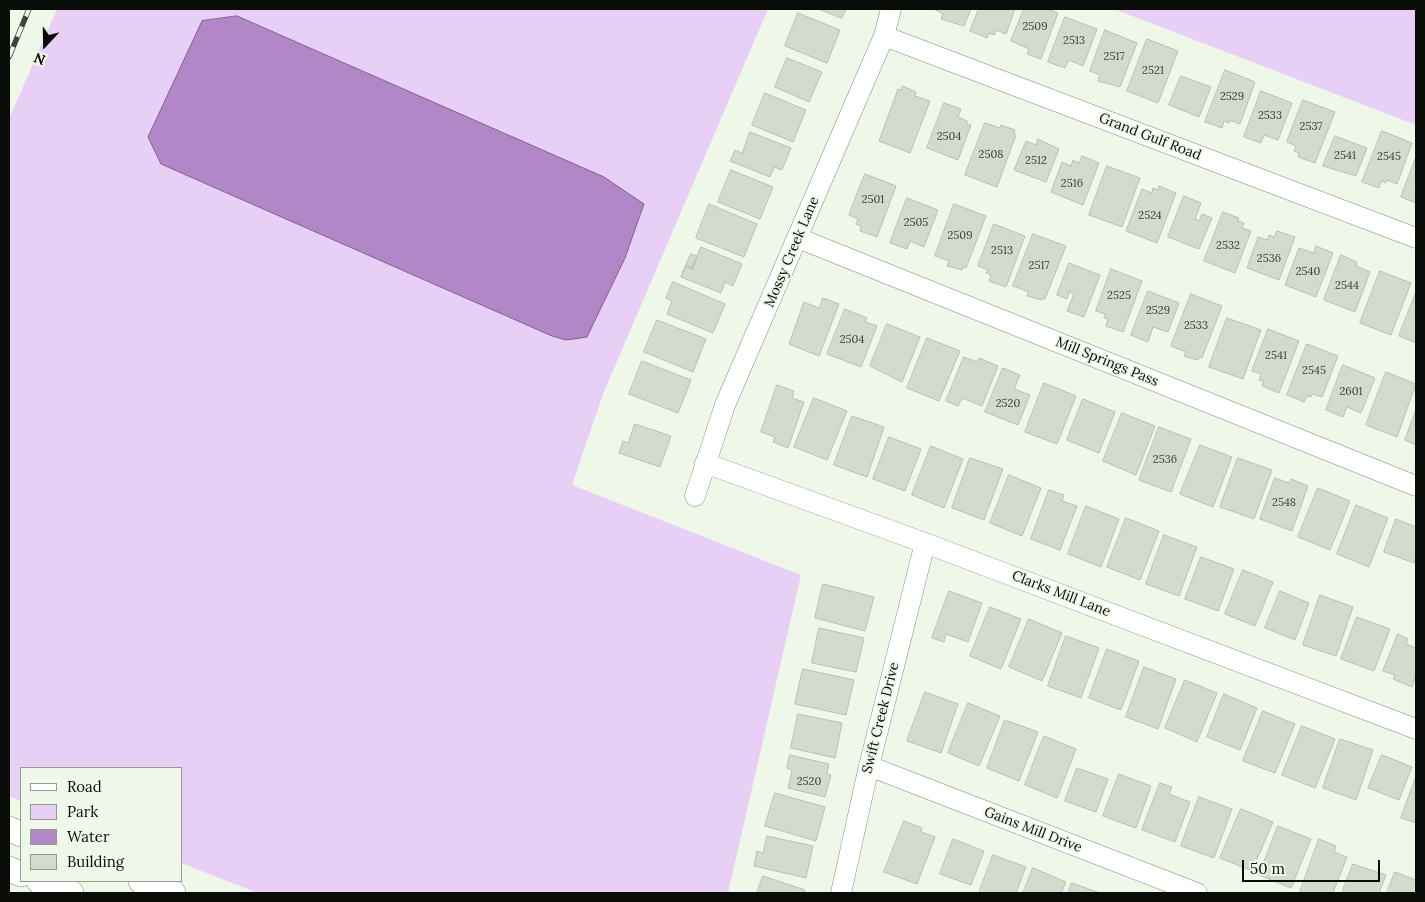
<!DOCTYPE html>
<html>
<head>
<meta charset="utf-8">
<style>
  body { margin:0 }
  #map { position:relative; width:1425px; height:902px; overflow:hidden; background:#eff8e8; font-family:Lora,serif }
  canvas { display:block }
  .frame { position:absolute; inset:0; border:10px solid #090c07; pointer-events:none }
  .legend { position:absolute; left:20px; top:767px; width:162px; height:115px; box-sizing:border-box; background:#eff8e8; border:1px solid #939a8e; margin:0; padding:6px 9px; list-style:none; font-size:15px; color:#090c07 }
  .legend li { display:flex; align-items:center; gap:10px; height:25px }
  .legend b { width:25px; border:1px solid #939a8e }
  .north { position:absolute; left:20px; top:20px; width:50px; height:50px; -webkit-text-stroke:4px #eff8e8; paint-order:stroke; rotate:201deg; font-size:14px; font-weight:700; line-height:20px; text-align:center; color:#090c07 }
  .north::after { content:''; display:block; margin:auto; width:18px; height:22px; background:#090c07; clip-path:polygon(50% 0,100% 100%,50% 72%,0 100%) }
  .scale { position:absolute; left:1242px; top:860px; width:138px; height:22px; box-sizing:border-box; border:2px solid #090c07; border-top:0; padding-left:6px; font-size:15px; line-height:18px; white-space:nowrap; color:#090c07; -webkit-text-stroke:4px #eff8e8; paint-order:stroke }
</style>
</head>
<body>
<div id="map">
<canvas width="1425" height="902"></canvas>
<div class="frame"></div>
<ul class="legend">
<li><b style="height:6px;background:#fff"></b>Road</li>
<li><b style="height:14px;background:#e8cff6"></b>Park</li>
<li><b style="height:14px;background:#b187c8"></b>Water</li>
<li><b style="height:14px;background:#d2dbcc"></b>Building</li>
</ul>
<div class="north">N</div>
<div class="scale">50 m</div>
</div>
<script>
const c = document.querySelector('canvas').getContext('2d');
c.lineJoin = 'round';
function fill(path, color) { c.fillStyle = color; c.fill(path, 'evenodd'); }
function stroke(path, color, width, dash) { c.strokeStyle = color; c.lineWidth = width; c.lineCap = dash ? 'butt' : 'round'; c.setLineDash(dash || []); c.stroke(path); }
function label(font, color, halo, rows, align = 'center') {
  c.font = font + ' Lora,serif'; c.lineWidth = 4; c.setLineDash([]); c.textBaseline = 'middle'; c.strokeStyle = halo; c.fillStyle = color; for (const [text, x, y, turn = 0] of rows) {
    c.save(); c.translate(x, y); c.rotate((+turn || 0) * Math.PI / 180); c.textAlign = isNaN(turn) ? turn : align; if (halo) c.strokeText(text, 0, 0); c.fillText(text, 0, 0); c.restore();
  }
}
const green = new Path2D(`
  M57,9H768L603,394L572,485L801,575L728,893H258L181,863V768H21V801L9,796V119Z
  M1114,9H1416V125Z`);
const water = new Path2D(`
  M237,16L604,177L644,204L625,258L587,337L566,340L552,336L161,164L148,137L202,21Z`);
const building = new Path2D(`
  M819,9H846L842,18Z
  M934,9H971L964,26L941,19L943,14Z
  M979,9H1015L1006,34L996,30L994,35L989,33L987,38L970,31Z
  M1024,9H1047L1058,13L1041,59L1027,54L1029,49L1011,41Z
  M798,13L840,30L827,63L785,46Z
  M1065,17L1097,29L1083,66L1069,60L1065,68L1048,62Z
  M1105,30L1137,43L1120,87L1098,81L1100,75L1090,71Z
  M1147,39L1178,51L1158,103L1127,91Z
  M787,58L822,72L809,102L775,87Z
  M1225,70L1255,82L1240,124L1230,120L1229,123L1224,121L1222,128L1205,122Z
  M1181,76L1211,87L1199,117L1169,105Z
  M903,86L916,92L915,96L930,101L910,153L879,141L898,89L901,90Z
  M1261,91L1292,103L1278,140L1264,135L1261,143L1244,137Z
  M765,93L806,110L793,142L752,125Z
  M1303,100L1335,112L1315,163L1298,157L1299,153L1294,151L1296,146L1287,142Z
  M944,103L961,109L958,117L967,121V124L971,125L958,160L927,148Z
  M985,123L1000,128L1001,125L1015,130L1014,134L1016,135L997,187L965,175Z
  M1382,131L1412,143L1397,184L1387,180L1386,183L1381,181L1379,188L1362,182Z
  M750,132L791,148L782,170L774,167L770,177L730,161L735,150L742,153Z
  M1335,136L1367,148L1356,176L1323,166Z
  M1038,139L1059,149L1046,182L1014,170L1026,141L1036,145Z
  M1082,156L1099,163L1083,205L1051,192L1062,162L1071,166L1073,160L1079,163Z
  M1416,157V203L1401,197Z
  M1107,166L1140,178L1122,227L1089,215Z
  M731,170L773,187L760,219L718,202Z
  M865,174L896,186L877,237L860,231L861,226L856,224L858,219L849,215Z
  M1159,186L1176,193L1157,243L1126,231L1142,189L1152,193L1153,188L1158,190Z
  M1184,196L1201,203L1195,219L1199,221L1202,214L1212,218L1199,249L1168,237Z
  M907,198L938,210L924,247L910,241L907,249L890,243Z
  M709,204L757,224L744,257L696,238Z
  M954,204L986,216L966,268L963,267L962,270L947,266L949,261L935,256Z
  M1223,212L1239,218L1238,221L1244,223L1242,228L1251,231L1235,273L1204,261Z
  M994,224L1025,236L1006,287L989,281L991,275L986,273L988,270L978,266Z
  M1277,231L1295,237L1279,280L1247,268L1258,237L1267,240L1269,235L1274,237Z
  M1033,234L1066,246L1045,299L1043,298L1042,300L1027,296L1029,292L1013,286Z
  M1316,246L1333,253L1316,297L1285,285L1299,248L1314,253Z
  M701,247L742,264L733,286L725,282L721,293L681,277L685,266L692,269Z
  M691,254L697,256L692,268L686,265Z
  M1341,255L1357,262L1356,266L1370,272L1355,312L1324,300Z
  M1069,263L1100,275L1084,317L1067,311L1074,294L1069,292L1067,299L1057,295Z
  M1111,269L1142,281L1123,332L1106,326L1108,319L1104,318L1105,314L1096,311Z
  M1380,271L1411,283L1391,335L1360,323Z
  M673,282L725,304L713,333L667,314L672,301L666,298Z
  M1148,291L1179,303L1168,332L1153,327L1148,342L1131,335Z
  M1416,292V343L1399,336Z
  M1191,294L1222,306L1202,358L1199,357L1198,360L1184,356L1186,352L1171,346Z
  M823,298L839,304L819,356L789,344L804,302L819,308Z
  M845,309L867,318L865,322L877,326L861,367L827,354Z
  M1227,318L1261,330L1243,379L1209,367Z
  M657,320L706,339L693,372L644,352Z
  M887,324L920,337L902,382L870,366Z
  M1268,329L1299,341L1279,393L1262,386L1264,381L1259,380L1261,374L1252,371Z
  M927,338L960,351L939,401L907,388Z
  M1307,344L1338,356L1322,397L1312,394L1311,397L1307,396L1304,402L1287,395Z
  M964,357L977,362L979,358L998,366L982,406L962,398L958,406L946,401Z
  M642,361L691,380L678,413L629,394Z
  M1343,365L1375,378L1361,413L1347,407L1343,417L1326,410Z
  M1003,368L1020,375L1014,389L1030,395L1018,425L985,412Z
  M1386,372L1416,384L1397,437L1366,425Z
  M1044,383L1076,396L1057,444L1025,432Z
  M777,385L794,391L792,398L804,402L788,448L773,442L775,437L761,432Z
  M814,398L847,411L827,460L794,447Z
  M1083,399L1115,412L1099,453L1067,440Z
  M1416,410V445L1405,440Z
  M1122,413L1155,426L1136,475L1103,461Z
  M852,416L884,427L867,477L834,465Z
  M635,424L671,436L660,467L619,453L623,441L628,443Z
  M1159,427L1191,439L1171,492L1139,480Z
  M889,437L921,449L905,491L873,479Z
  M1200,445L1232,457L1213,507L1180,494Z
  M931,446L963,459L944,508L912,495Z
  M970,458L1003,469L984,520L952,508Z
  M1238,458L1272,470L1254,519L1220,507Z
  M1009,475L1041,488L1022,536L990,523Z
  M1275,478L1289,483L1291,479L1308,486L1292,531L1260,519Z
  M1318,488L1350,501L1330,550L1298,537Z
  M1049,490L1064,495L1062,501L1077,506L1060,550L1031,539Z
  M1356,505L1388,518L1369,567L1337,554Z
  M1086,506L1119,519L1101,567L1068,554Z
  M1126,518L1159,531L1140,580L1107,567Z
  M1396,519L1416,527V557L1414,563L1384,552Z
  M1164,535L1197,547L1179,596L1146,584Z
  M1201,557L1234,569L1218,611L1185,599Z
  M1243,570L1273,582L1255,626L1225,614Z
  M823,584L874,597L865,631L815,618Z
  M949,591L982,603L968,642L946,634L944,642L932,638Z
  M1280,591L1309,603L1295,640L1265,628Z
  M1320,595L1353,607L1336,656L1303,645Z
  M990,607L1021,619L1001,669L970,656Z
  M1357,617L1390,629L1374,671L1341,659Z
  M1029,619L1062,633L1042,681L1009,667Z
  M819,628L864,638L856,672L812,663Z
  M1398,634L1408,639L1406,644L1416,648V675L1412,687L1393,679L1395,675L1383,671Z
  M1066,636L1099,648L1081,698L1048,686Z
  M1107,649L1139,661L1121,710L1089,698Z
  M1144,667L1176,679L1158,729L1126,717Z
  M803,669L854,680L846,715L795,704Z
  M1185,680L1217,693L1197,742L1165,728Z
  M925,692L958,704L941,753L907,741Z
  M1224,694L1257,708L1240,750L1207,737Z
  M968,703L1000,716L979,766L948,753Z
  M1263,711L1295,724L1275,773L1243,761Z
  M798,714L842,723L835,758L791,748Z
  M1005,720L1038,732L1019,781L987,768Z
  M1302,726L1335,739L1315,788L1282,775Z
  M1044,736L1076,749L1057,798L1025,785Z
  M1340,739L1373,750L1356,800L1323,788Z
  M790,755L829,764L827,774L831,775L825,797L788,788L792,770L787,768Z
  M1382,755L1412,767L1399,800L1368,788Z
  M1077,768L1108,779L1096,812L1065,801Z
  M1119,774L1151,786L1136,828L1103,816Z
  M1416,776V823L1401,818Z
  M1160,783L1172,787L1169,794L1190,802L1175,842L1142,830Z
  M775,793L825,807L816,841L765,826Z
  M1199,797L1232,809L1214,858L1181,846Z
  M1241,809L1273,822L1252,871L1220,858Z
  M904,821L922,828L921,832L935,837L917,884L884,872Z
  M1278,826L1311,839L1291,888L1259,875Z
  M767,836L813,846L806,878L754,866L757,851L763,853Z
  M953,839L984,851L971,885L940,874Z
  M1319,839L1336,846L1334,852L1347,857L1333,893H1304L1300,892Z
  M993,855L1026,867L1016,893H979Z
  M1353,864L1386,875L1379,893H1342Z
  M1033,868L1066,882L1061,893H1023Z
  M1395,872L1416,880V893H1387Z
  M763,876L805,890L804,893H757Z
  M1072,883L1100,893H1068Z`);
const minor = new Path2D(`
  M884,36L1416,238
  M798,238L1416,486
  M705,463L925,543L1416,729
  M695,496L725,405L884,36L891,9
  M869,766L1197,893
  M841,893L869,766L925,543`);
const major = new Path2D(`
  M9,829L21,834
  M9,869L21,874
  M39,881L71,893
  M141,881L173,893`);
const rail = new Path2D(`
  M9,57L29,9`);
const numberNames = [
  ["2509",1035,27],
  ["2513",1074,41],
  ["2517",1114,57],
  ["2521",1153,71],
  ["2529",1232,97],
  ["2533",1270,116],
  ["2537",1311,127],
  ["2504",949,137],
  ["2508",991,155],
  ["2541",1345,156],
  ["2545",1389,157],
  ["2512",1036,161],
  ["2516",1072,184],
  ["2501",873,200],
  ["2524",1150,216],
  ["2505",916,223],
  ["2509",960,236],
  ["2532",1228,246],
  ["2513",1002,251],
  ["2536",1269,259],
  ["2517",1039,266],
  ["2540",1308,272],
  ["2544",1347,286],
  ["2525",1119,296],
  ["2529",1158,311],
  ["2533",1196,326],
  ["2504",852,340],
  ["2541",1276,356],
  ["2545",1314,371],
  ["2601",1351,392],
  ["2520",1008,404],
  ["2536",1165,460],
  ["2548",1284,503],
  ["2520",809,782]
];
const streetNames = [
  ["Grand Gulf Road",1150,137,21],
  ["Mossy Creek Lane",792,252,-67],
  ["Mill Springs Pass",1107,362,22],
  ["Clarks Mill Lane",1061,594,21],
  ["Swift Creek Drive",881,718,-76],
  ["Gains Mill Drive",1033,830,21]
];
fill(green, '#e8cff6');
fill(water, '#b187c8');
stroke(water, '#7f628e', 1);
fill(building, '#d2dbcc');
stroke(building, '#b8c0b1', 1);
stroke(minor, '#838b7d', 21);
stroke(major, '#838b7d', 26);
stroke(minor, '#fff', 20);
stroke(major, '#fff', 25);
stroke(rail, '#3f433c', 5.5);
stroke(rail, '#eff8e8', 4, [11]);
label('11px', '#3b4038', null, numberNames);
label('14px', '#090c07', '#eff8e8', streetNames);
</script>
</body>
</html>
